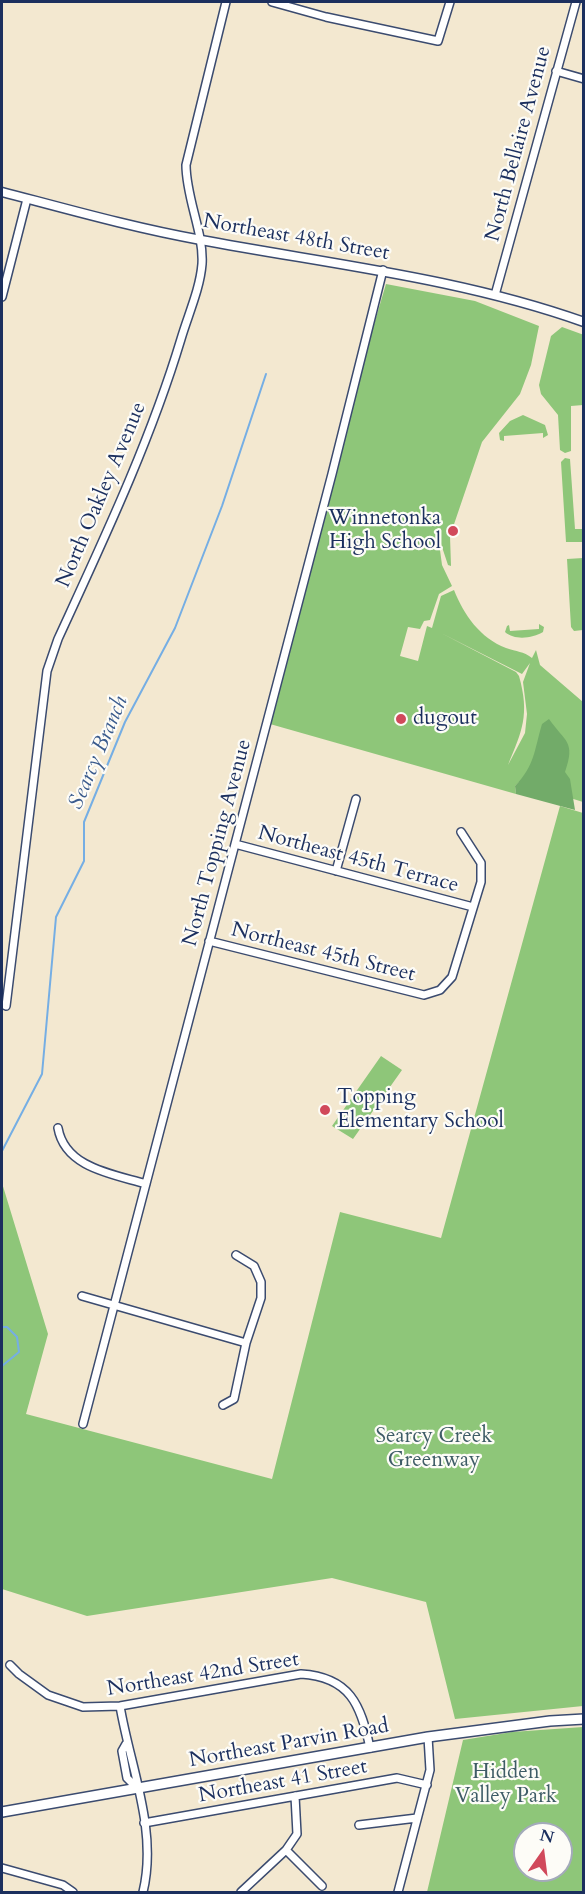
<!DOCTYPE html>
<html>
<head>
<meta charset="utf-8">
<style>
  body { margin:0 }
  #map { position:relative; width:585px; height:1894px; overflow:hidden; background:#f3e8d0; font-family:Cardo,serif }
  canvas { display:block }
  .frame { position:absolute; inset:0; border:3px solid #1b2f5e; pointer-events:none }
  .north { position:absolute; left:513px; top:1822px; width:60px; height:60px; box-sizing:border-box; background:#fdfcf7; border:2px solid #a3aaba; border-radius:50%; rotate:14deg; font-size:16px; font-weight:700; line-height:24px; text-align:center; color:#1b2f5e }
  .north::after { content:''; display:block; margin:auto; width:21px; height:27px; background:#d1495b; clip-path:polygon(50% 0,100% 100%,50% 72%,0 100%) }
</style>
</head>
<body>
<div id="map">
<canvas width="585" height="1894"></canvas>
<div class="frame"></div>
<div class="north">N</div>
</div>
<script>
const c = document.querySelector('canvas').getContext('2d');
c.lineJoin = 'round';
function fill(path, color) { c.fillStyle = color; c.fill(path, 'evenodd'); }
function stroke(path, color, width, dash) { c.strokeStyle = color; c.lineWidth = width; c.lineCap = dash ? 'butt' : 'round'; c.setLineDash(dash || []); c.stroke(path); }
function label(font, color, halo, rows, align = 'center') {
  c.font = font + ' Cardo,serif'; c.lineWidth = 4.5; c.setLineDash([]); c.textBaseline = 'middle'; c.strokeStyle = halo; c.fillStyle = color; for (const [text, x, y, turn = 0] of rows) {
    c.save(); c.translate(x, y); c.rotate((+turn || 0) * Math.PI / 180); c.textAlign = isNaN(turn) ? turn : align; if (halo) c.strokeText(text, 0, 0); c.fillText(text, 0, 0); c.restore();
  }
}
const green = new Path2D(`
  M386,284L475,301L539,326L531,365L520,394L482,442L450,536L451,566L448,565L438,535L442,565L452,586L439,594L430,620L424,621L420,629L408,627L400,656L418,661L427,626L432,628L441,596L454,590C464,615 480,638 506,648C517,652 523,651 532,658L536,650L540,665L583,702V802L519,782L515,786L516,794L270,724L367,348ZM441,633L522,674L530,663L523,682L527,714L525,733L508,765C522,731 530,715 519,676L516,672Z
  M562,327L584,335L583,405L571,406V451L565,453L560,450L558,415L541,394L539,385L551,336Z
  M523,415L545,425L548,435L543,438V433L504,436V441L500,440L499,433L510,421Z
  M565,458L570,459L575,529H583V542H566L561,462Z
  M583,558V630L574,631L571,627L567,559Z
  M539,624L544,627L543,632C533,638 515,641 505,632L507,626L509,625L510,631L539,629Z
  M560,806L583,813V1706L455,1719L426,1602L332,1578L87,1616L2,1589V1183L48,1334L26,1414L272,1479L340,1212L441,1238Z
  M381,1056L402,1070L353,1139L332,1126Z
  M583,1727V1892H427L463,1740L512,1732ZM525,1834H561V1870H525Z`);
const forest = new Path2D(`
  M549,719C565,742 576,741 565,772L570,779L575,810L516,794L515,786C535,765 534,751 542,724Z`);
const stream = new Path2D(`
  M2,1151L42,1074L56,917L84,861V822L125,722L175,628L222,506L266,374
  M2,1327H7L17,1337L19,1352L2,1366`);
const minor = new Path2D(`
  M272,2L326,17L438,41L450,2
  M556,71L584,79
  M495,295L576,2
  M2,297L27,199
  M235,844L473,907
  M336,871L356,799
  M209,941L424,995L440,990L452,977L481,882V863L461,832
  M6,1006L47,671L58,639C103,541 150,442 181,339C188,315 200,289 202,264C204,233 186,198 186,165L226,2
  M58,1128C65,1168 113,1174 146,1184
  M82,1296L246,1343
  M223,1405L234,1399L246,1343L261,1298V1282L254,1266L236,1255
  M83,1424L332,474L383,270
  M10,1665L19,1674L48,1695L83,1707L120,1706L301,1674C350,1677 361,1705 370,1748
  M120,1706C130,1766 158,1830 143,1892
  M126,1744L122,1751L127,1778L138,1789
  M144,1823L397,1778L427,1785
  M359,1825L417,1818
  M286,1850L322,1886
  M2,1868L63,1885L73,1892
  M241,1892L286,1850L297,1834L295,1796
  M398,1892L430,1770L428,1737`);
const tertiary = new Path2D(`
  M2,192C67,209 134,228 201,240C329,264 460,278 584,322`);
const secondary = new Path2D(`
  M2,1812L428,1737L550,1721L584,1719`);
const markers = [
  [453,531,6,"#d1495b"],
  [401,719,6,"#d1495b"],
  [325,1110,6,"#d1495b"]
];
const streetNames = [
  ["North Bellaire Avenue",519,144,-75],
  ["Northeast 48th Street",296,238,10],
  ["North Oakley Avenue",102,495,-67],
  ["North Topping Avenue",218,843,-75],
  ["Northeast 45th Terrace",358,860,15],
  ["Northeast 45th Street",323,953,14],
  ["Northeast 42nd Street",203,1675,-9],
  ["Northeast Parvin Road",289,1744,-10],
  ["Northeast 41 Street",283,1782,-10]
];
const poiNames = [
  ["Winnetonka",441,519,"right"],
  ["High School",441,543,"right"],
  ["dugout",413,719],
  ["Topping",337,1098],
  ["Elementary School",337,1122]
];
const parkNames = [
  ["Searcy Creek",434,1437],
  ["Greenway",434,1461],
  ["Hidden",506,1773],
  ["Valley Park",506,1797]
];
const waterNames = [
  ["Searcy Branch",99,753,-67]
];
fill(green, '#8ec679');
fill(forest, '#72ab69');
stroke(stream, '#75aee4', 2);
stroke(minor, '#3b4b6f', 10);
stroke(tertiary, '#3b4b6f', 11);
stroke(secondary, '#3b4b6f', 12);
stroke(minor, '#fff', 7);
stroke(tertiary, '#fff', 8);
stroke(secondary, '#fff', 9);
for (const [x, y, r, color] of markers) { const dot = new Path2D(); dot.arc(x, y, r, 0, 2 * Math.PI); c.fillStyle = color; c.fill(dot); stroke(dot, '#fdfcf7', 2); }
label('21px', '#1b2f5e', '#fdfcf7', streetNames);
label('21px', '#1b2f5e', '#fdfcf7', poiNames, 'left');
label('21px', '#3e5c66', '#fdfcf7', parkNames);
label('italic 22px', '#3a5b8d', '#fdfcf7', waterNames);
</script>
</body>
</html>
